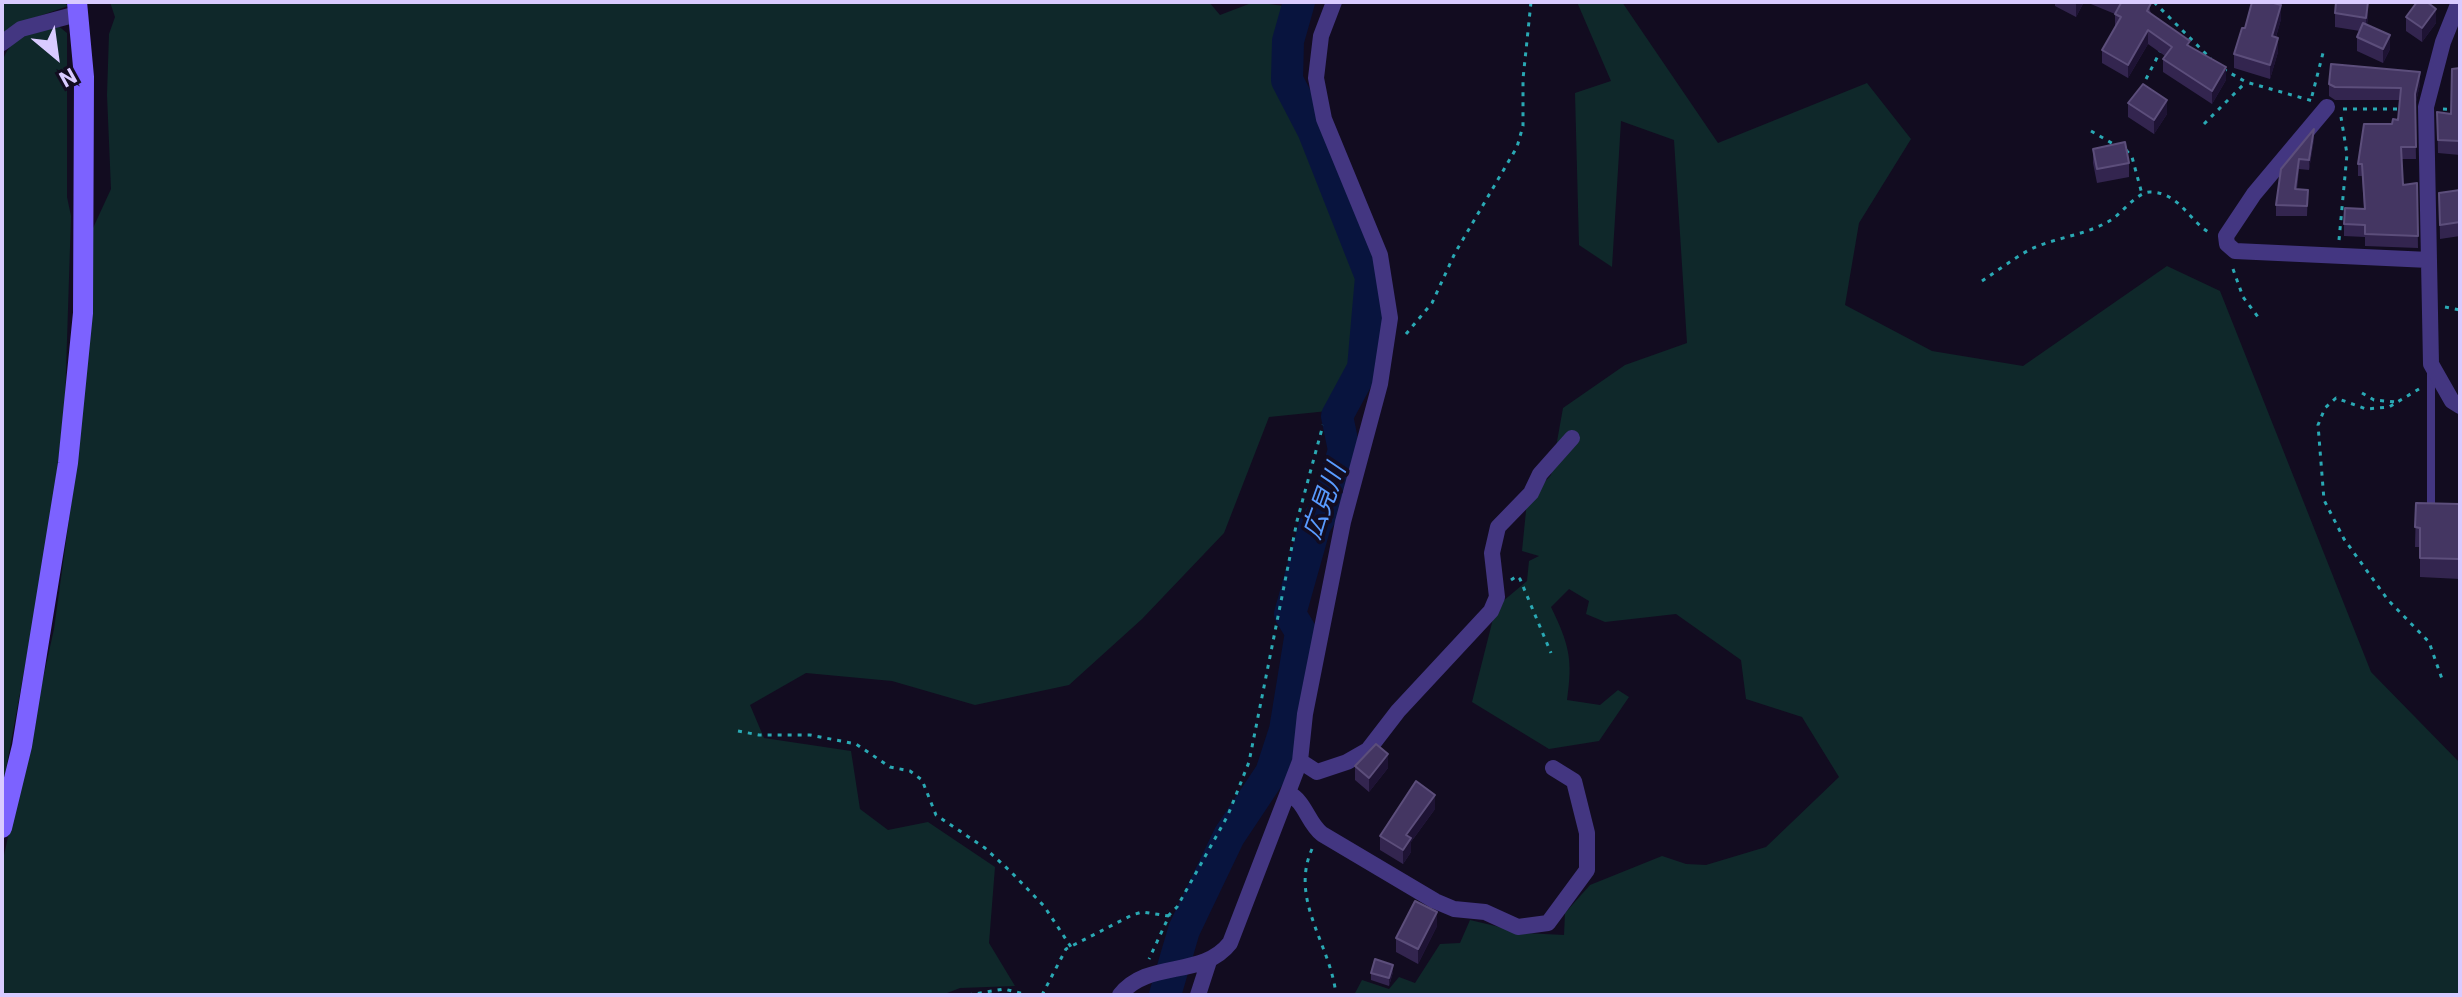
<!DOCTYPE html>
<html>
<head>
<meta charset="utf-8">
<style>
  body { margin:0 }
  #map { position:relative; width:2462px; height:997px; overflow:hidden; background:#120c20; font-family:Roboto,sans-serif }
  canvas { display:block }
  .frame { position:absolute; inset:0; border:4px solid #d9cbff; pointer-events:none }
  .north { position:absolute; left:16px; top:16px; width:80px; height:80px; -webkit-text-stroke:6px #120c20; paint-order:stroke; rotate:151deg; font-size:22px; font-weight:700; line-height:32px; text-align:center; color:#d9cbff }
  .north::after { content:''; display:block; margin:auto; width:28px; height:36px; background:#d9cbff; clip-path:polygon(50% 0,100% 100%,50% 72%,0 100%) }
</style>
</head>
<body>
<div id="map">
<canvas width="2462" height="997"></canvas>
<div class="frame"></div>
<div class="north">N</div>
</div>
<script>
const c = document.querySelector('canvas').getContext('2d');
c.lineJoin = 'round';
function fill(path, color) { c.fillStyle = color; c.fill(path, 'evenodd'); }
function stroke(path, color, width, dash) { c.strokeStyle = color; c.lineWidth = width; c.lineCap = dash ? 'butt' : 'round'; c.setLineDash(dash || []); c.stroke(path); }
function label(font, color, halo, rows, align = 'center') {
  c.font = font + ' Roboto,"Noto Sans JP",sans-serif'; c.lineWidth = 7; c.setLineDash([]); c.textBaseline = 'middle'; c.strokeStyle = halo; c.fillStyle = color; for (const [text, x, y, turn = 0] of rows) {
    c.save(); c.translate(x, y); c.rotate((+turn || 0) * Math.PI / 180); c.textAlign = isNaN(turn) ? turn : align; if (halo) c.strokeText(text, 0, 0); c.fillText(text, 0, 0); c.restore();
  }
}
const green = new Path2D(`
  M2,2H63L68,6L25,21L2,37Z
  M110,2H1209L1220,15L1254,2L1284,6L1277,57L1283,93L1359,275L1356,360L1328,411L1269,417L1224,533L1142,619L1069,685L975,705L892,681L806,673L750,705L764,738L851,751L860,809L888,830L928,822L995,867L989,943L1015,986L960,988L942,995H2V864L54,629L77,461L93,228L111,189L107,95L109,34L115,17Z
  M1577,2H1622L1718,143L1867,83L1911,139L1859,223L1845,305L1932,351L2023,366L2167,266L2220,291L2371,672L2460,763V995H1354L1362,980L1389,989L1399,977L1415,983L1440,944L1460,943L1470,920L1525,933L1564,935L1565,913L1590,885L1662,856L1686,864L1706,865L1766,847L1839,777L1802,717L1746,699L1741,660L1676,614L1605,622L1586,614L1589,601L1569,589L1551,607C1569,644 1573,659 1567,700L1600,705L1618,690L1629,697L1599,741L1549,749L1472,702L1496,607L1527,581L1529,561L1539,556L1522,551L1527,501L1551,475L1563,408L1625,365L1687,343L1674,140L1621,121L1612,267L1579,245L1575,93L1611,81Z
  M57,25L67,33V197L71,216L65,402L50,530L2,791V63C10,35 32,33 57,25Z`);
const river = new Path2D(`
  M1165,995L1184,930L1229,836L1271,773L1285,730L1301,632L1290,614L1315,525L1328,504L1344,450L1337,416L1363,368L1371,277L1313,130L1287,80L1288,41L1299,2`);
const path = new Path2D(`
  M2154,2L2211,59
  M2223,69L2246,82L2313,101
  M2146,79L2161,50
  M2312,96L2323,53
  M2343,109H2399
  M2443,109L2460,110
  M2204,124L2246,82
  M2091,131L2115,145
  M2126,150L2132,157L2142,194
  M2339,240L2347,154L2341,117
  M2233,269L2243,297L2261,321
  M1982,281C1997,271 2013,259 2029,250C2055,237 2085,236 2111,220C2122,213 2137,192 2150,192C2179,192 2189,221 2210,233
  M2445,307L2460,310
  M1406,334L1432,303L1455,253L1517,147L1523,126V79L1531,2
  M2419,389L2389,407L2366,409L2336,398L2325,408L2318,425L2324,500L2344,539L2388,600L2429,642L2442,679
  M2362,393L2374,400L2396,402
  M1511,580L1517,576L1520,579L1551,653
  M738,731L759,735H810L856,744L890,767L910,771L922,780L936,815L985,848L1011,872L1044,906L1071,947
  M1312,849C1289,900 1331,945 1336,995
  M1168,916L1177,907L1228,815L1249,762L1297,521L1323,425
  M968,995L1004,989L1028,995
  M1042,995L1066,949L1132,915L1142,912L1169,916L1149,959`);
const lane = new Path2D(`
  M2431,369V511`);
const street = new Path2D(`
  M2459,2L2443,42L2426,107L2431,364L2452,401L2460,406
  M2,43L21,29L77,14
  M2327,107L2254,194L2226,236L2227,244L2235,251L2429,260
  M1300,761L1317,772L1347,762L1368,750L1398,711L1491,611L1497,597L1492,553L1498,527L1531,493L1540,474L1572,438
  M1288,793C1306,802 1307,822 1322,834L1435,901L1454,909L1485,912L1518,927L1548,923L1587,870V833L1574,781L1553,768
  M1120,995C1148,959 1202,979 1230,943L1300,761L1305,714L1343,522L1380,384L1390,318L1380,255L1324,119L1316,78L1321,36L1334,2
  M1198,995L1209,961`);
const secondary = new Path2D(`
  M2,828L22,746L68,463L83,313L84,77L77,2`);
const wall = new Path2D(`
  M2055,2H2084L2076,17L2055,6Z
  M2086,2H2148L2151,14L2190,47L2226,80L2212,104L2163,72V59L2165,56L2148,44L2128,78L2102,63V50L2115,27V14Z
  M2335,13L2368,16L2367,25L2390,49L2383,63L2357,51V37L2360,31L2335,27Z
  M2406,17L2436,23L2422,42L2406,31Z
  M2281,19L2276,37L2278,52L2270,79L2234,68V54L2245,28Z
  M2460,68V155L2438,153L2437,112L2451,114Z
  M2329,84H2420L2415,106L2416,159H2402L2403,185L2417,183L2418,248L2365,246V237L2344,236V224L2364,209L2362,176H2358V164L2398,120L2399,100H2335L2329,96Z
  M2128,103L2167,114L2154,134L2128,117Z
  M2314,139L2309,170L2299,169L2297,189L2308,190L2307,216H2276V205L2281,169Z
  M2093,149L2129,163V177L2097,183L2093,163Z
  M2460,190V236L2440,239L2439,193Z
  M2460,496V579L2420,577V547H2415L2416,503L2459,504Z
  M1355,766L1388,768L1369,792L1355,780Z
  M1435,809L1411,842V852L1403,864L1380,850V836Z
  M1437,926L1418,964L1396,952V938Z
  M1393,972L1389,986L1371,980V973Z`);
const shadedWall = new Path2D(`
  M2077,2H2084L2076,17V4Z
  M2368,2V16L2366,32V18Z
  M2281,5V19L2272,50V36Z
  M2436,9V23L2422,42V28Z
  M2148,30V44L2128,78V65Z
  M2390,35V49L2383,63V49Z
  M2278,38V52L2270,79V65Z
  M2226,67V80L2212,104V91Z
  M2420,72V84L2415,107V94Z
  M2167,100V114L2154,134V120Z
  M2314,129V139L2309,170V160Z
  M1388,754V768L1369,792V778Z
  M1435,795V809L1411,842V852L1403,864V850L1406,835Z
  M1437,912V926L1418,964V949Z
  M1393,965V972L1389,986V978Z`);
const building = new Path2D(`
  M2118,2H2148L2151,3L2147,11L2190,41L2187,45L2226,67L2212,91L2163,59L2172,47L2148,30L2128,65L2102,50L2121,17L2115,14L2121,3Z
  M2252,2H2270L2281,5L2272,36L2278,38L2270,65L2234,54L2242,28H2245Z
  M2336,2H2368L2366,18L2335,13Z
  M2417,2H2427L2436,9L2422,28L2406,17Z
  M2363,23L2390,35L2383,49L2357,37Z
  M2331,64L2420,72L2415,94L2416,147H2401L2403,185L2417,183L2418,236L2365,234V225L2344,224L2345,208L2365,209L2362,164H2358L2364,124H2392L2393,119L2398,120L2401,88L2335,87L2329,84Z
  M2460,68V141L2438,140L2437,112L2451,114L2452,69Z
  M2143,84L2167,100L2154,120L2128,103Z
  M2314,129L2309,160L2299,159L2295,189L2308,190L2307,206L2276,205L2281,169Z
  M2125,142L2129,163L2097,169L2093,149Z
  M2460,190V222L2440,225L2439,193Z
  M2459,496L2460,559L2420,558V528L2415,527L2416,503L2459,504Z
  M1376,744L1388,754L1369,778L1355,766Z
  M1416,781L1435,795L1406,835L1411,838L1403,850L1380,836Z
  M1415,901L1437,912L1418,949L1396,938Z
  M1375,959L1393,965L1389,978L1371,973Z`);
const waterNames = [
  ["広見川",1326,502,-70]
];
fill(green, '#0f282a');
stroke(river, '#08143e', 32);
stroke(path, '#2aa9b4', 3, [4, 6]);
stroke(lane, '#433681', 8);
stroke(street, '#433681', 16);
stroke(secondary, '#7c62ff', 20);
fill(wall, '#33254f');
fill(shadedWall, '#1e1334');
fill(building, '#443662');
stroke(building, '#5c4e7b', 2);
label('italic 26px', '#599bff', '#120c20', waterNames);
</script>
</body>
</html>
